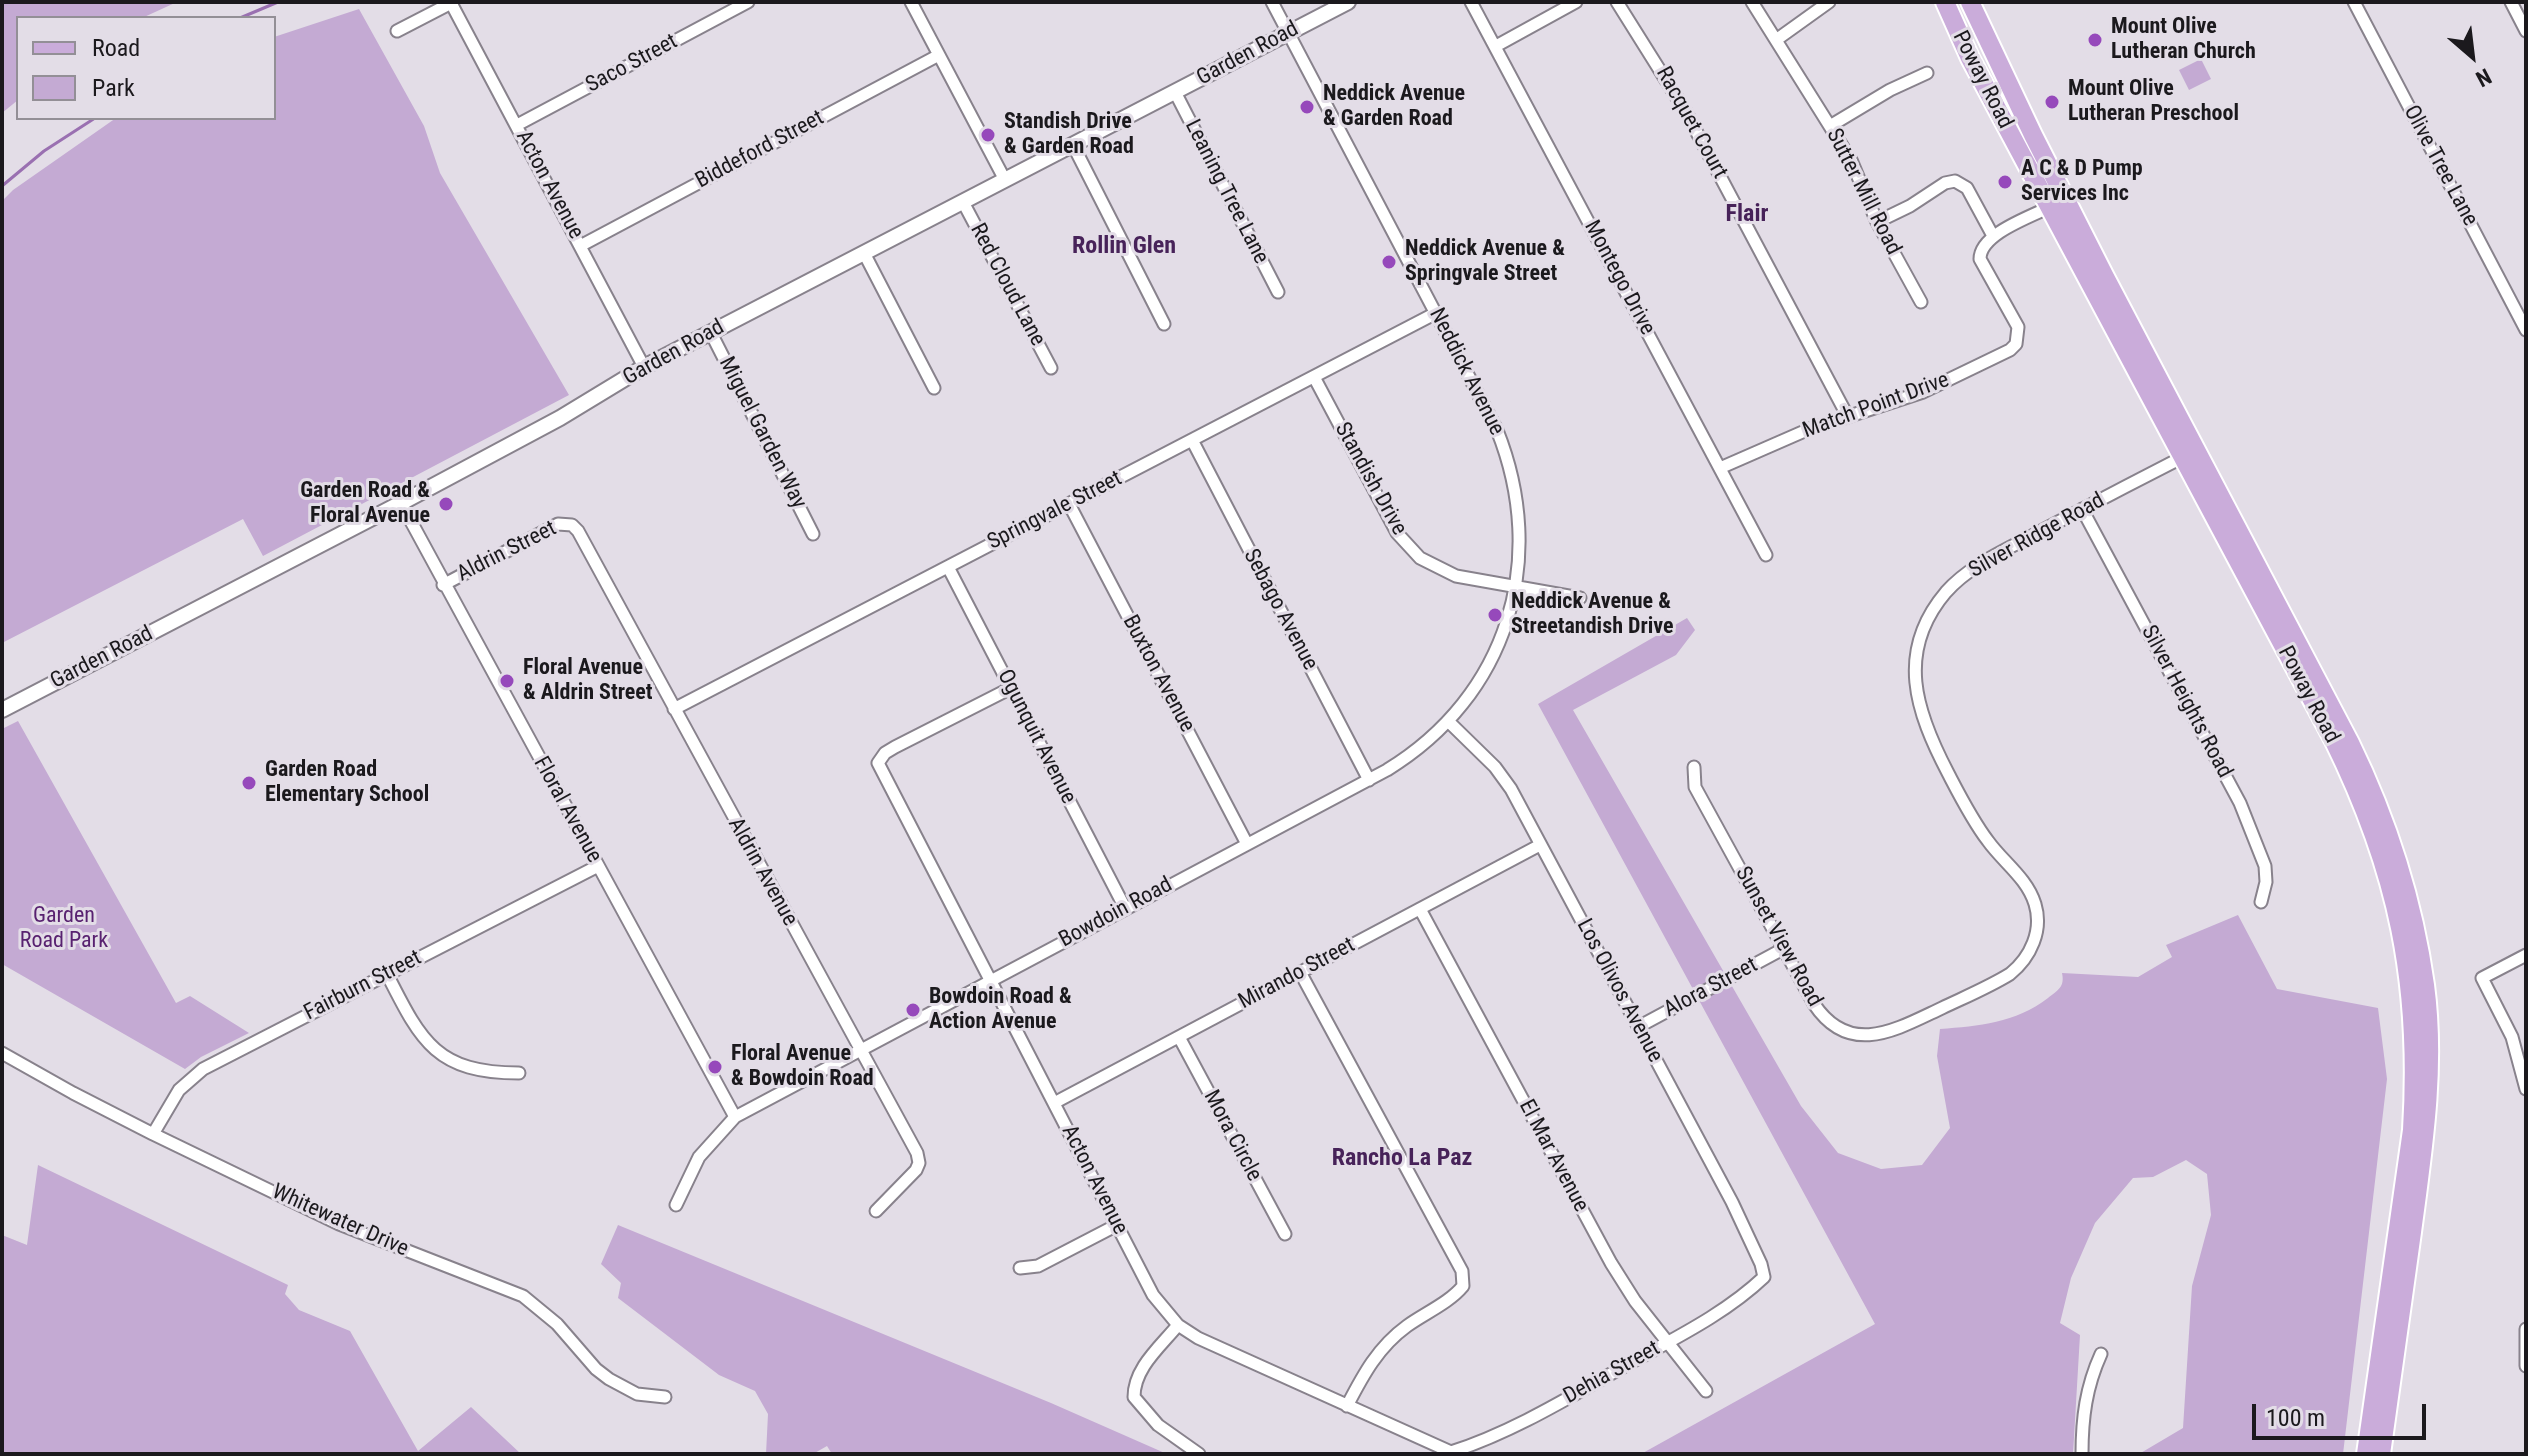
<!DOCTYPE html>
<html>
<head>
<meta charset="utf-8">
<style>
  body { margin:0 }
  #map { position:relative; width:2528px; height:1456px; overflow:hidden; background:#e3dde7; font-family:"Roboto Condensed",sans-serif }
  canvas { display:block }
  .frame { position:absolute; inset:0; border:4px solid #1b191d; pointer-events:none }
  .legend { position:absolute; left:16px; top:16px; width:260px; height:104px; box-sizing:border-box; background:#e3dde7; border:2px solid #938f96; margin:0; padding:10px 14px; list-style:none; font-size:24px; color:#1b191d }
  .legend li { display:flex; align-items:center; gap:16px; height:40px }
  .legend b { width:40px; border:2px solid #938f96 }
  .north { position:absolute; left:2432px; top:16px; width:80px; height:80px; -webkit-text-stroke:6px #e3dde7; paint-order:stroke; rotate:152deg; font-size:22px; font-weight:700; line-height:32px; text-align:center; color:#1b191d }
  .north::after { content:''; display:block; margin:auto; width:28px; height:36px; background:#1b191d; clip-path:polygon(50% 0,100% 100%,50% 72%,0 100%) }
  .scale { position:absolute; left:2252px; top:1404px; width:174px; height:36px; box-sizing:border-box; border:4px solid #1b191d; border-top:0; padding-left:10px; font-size:24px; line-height:28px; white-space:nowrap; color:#1b191d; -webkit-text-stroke:6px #e3dde7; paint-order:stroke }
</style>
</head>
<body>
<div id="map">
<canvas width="2528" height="1456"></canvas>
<div class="frame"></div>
<ul class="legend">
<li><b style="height:10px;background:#caacda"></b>Road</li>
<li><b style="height:22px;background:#c4aad3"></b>Park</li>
</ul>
<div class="north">N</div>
<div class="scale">100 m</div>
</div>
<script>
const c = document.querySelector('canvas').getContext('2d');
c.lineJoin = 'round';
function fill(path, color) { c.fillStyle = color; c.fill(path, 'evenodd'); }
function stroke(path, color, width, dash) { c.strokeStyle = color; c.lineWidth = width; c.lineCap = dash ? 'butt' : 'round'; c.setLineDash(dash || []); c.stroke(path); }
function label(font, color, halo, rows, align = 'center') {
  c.font = font + ' "Roboto Condensed",sans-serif'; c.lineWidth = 6; c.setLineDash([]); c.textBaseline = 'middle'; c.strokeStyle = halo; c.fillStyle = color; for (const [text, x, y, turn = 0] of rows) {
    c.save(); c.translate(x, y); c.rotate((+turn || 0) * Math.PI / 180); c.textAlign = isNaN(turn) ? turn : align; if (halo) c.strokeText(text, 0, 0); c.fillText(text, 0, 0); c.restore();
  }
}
const green = new Path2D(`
  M2,2H177L142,18H18V100L2,113Z
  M359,9L424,126L440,173L569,395L263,556L243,519L2,643V201L13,190L116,118H274V37Z
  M2201,59L2211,79L2189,90L2179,70Z
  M1687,618L1695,630L1676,655L1573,710L1801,1106L1838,1153L1881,1169L1922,1165L1950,1128L1937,1056L1940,1029C1979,1026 2015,1023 2048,998C2058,990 2065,987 2062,973L2138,977L2172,957L2166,945L2238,915L2277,989L2378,1008L2387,1079L2343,1454H2139L2183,1428L2192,1286L2211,1215L2207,1174L2186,1160L2153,1177L2133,1178L2095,1223L2071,1278L2060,1323L2080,1335L2073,1454H1641L1875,1324L1538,704Z
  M18,721L176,1003L190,996L249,1033L201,1057L185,1069L2,964V729Z
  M38,1165L288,1285L285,1294L299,1310L350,1331L418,1451L471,1407L521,1454H2V1235L27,1245Z
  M618,1225L1051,1403L1167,1454H832L827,1446L813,1454H766L768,1414L755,1391L719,1375L618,1298L621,1283L601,1264Z`);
const stream = new Path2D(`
  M240,18L278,2
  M2,186L44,151L95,118`);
const minor = new Path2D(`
  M911,2L1005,180
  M1471,2L1766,555
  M1617,2L1686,112L1848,417
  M1752,2L1851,160L1877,222L1921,302
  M2354,2L2526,330
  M2511,2L2526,31
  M451,3L644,367
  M397,31L453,2
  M1776,40L1829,2
  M1496,46L1576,2
  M1175,92L1278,292
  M517,125L748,2
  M1830,126L1890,90L1927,73
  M1073,145L1164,324
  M963,202L1051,368
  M1877,222L1910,206L1945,183L1955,181L1967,188L1993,236
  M582,245L939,55
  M864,253L934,388
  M711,333L813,534
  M1314,377L1397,533L1420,558L1456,576L1580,598
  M1192,440L1369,780
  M1720,468L1807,430L1923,392L2010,350L2016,344L2018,327L1980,259C1980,233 2033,216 2054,205
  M401,503L735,1117
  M1069,504L1247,844
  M2082,509L2240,803L2265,866L2266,882L2261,902
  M948,567L1125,908
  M443,585L558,524L572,525L578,531L917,1153L919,1163L916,1170L876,1211
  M1011,688L895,747L885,753L878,763L1153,1295L1178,1325L1198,1338L1451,1452C1511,1433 1568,1398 1623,1367C1671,1340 1724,1315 1764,1277L1761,1264L1732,1202L1511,789L1495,767L1449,722
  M674,709L1436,313
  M1694,767L1695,787L1814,1004C1850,1058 1897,1029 1942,1008C1965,997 1989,987 2010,974C2031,957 2043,930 2035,904C2027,878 2003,862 1988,841C1972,820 1960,796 1948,773C1916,712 1895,652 1946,592C1970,565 2006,550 2037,533C2086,507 2134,482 2183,457
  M1420,909L1611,1263L1635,1301L1706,1391
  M2526,955L2482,978L2512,1037L2526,1089
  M1300,972L1462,1271L1463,1286C1449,1303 1425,1313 1407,1326C1378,1347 1363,1375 1347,1406
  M387,974C421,1041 436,1073 519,1073
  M1638,1027L1783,949
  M1179,1037L1285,1234
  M2,1053L73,1093L153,1134L339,1224L523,1296L557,1324L596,1369L609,1379L637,1394L665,1397
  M1054,1103L1540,845
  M153,1134L179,1090L203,1069L598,866
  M676,1205L699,1157L735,1117L1387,770C1508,696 1549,560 1497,430L1272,2
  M1020,1268L1038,1266L1117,1225
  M1178,1325C1160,1347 1134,1368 1134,1397L1158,1425L1199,1454
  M2526,1329V1366
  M2082,1454C2082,1418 2086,1387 2101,1354`);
const tertiary = new Path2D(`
  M2,710L401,503L560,418L644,367L1348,2`);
const primary = new Path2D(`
  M1945,2L1970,58L2333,739C2398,871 2421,983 2412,1130L2366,1454
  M1970,2L2033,135L2104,275L2350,743C2388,821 2413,899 2425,985C2436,1067 2423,1150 2412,1232C2402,1306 2392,1380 2381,1454`);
const markers = [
  [2095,40,8,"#9649bb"],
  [2052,102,8,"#9649bb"],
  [1307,107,8,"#9649bb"],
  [988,135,8,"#9649bb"],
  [2005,182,8,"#9649bb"],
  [1389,262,8,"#9649bb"],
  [446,504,8,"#9649bb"],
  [1495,615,8,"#9649bb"],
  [507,681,8,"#9649bb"],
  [249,783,8,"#9649bb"],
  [913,1010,8,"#9649bb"],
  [715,1067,8,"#9649bb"]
];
const poiNames = [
  ["Mount Olive",2111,27],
  ["Lutheran Church",2111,52],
  ["Mount Olive",2068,89],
  ["Lutheran Preschool",2068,114],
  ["Neddick Avenue",1323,94],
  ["& Garden Road",1323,119],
  ["Standish Drive",1004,122],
  ["& Garden Road",1004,147],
  ["A C & D Pump",2021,169],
  ["Services Inc",2021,194],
  ["Neddick Avenue &",1405,249],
  ["Springvale Street",1405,274],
  ["Garden Road &",430,491,"right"],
  ["Floral Avenue",430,516,"right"],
  ["Neddick Avenue &",1511,602],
  ["Streetandish Drive",1511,627],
  ["Floral Avenue",523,668],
  ["& Aldrin Street",523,693],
  ["Garden Road",265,770],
  ["Elementary School",265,795],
  ["Bowdoin Road &",929,997],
  ["Action Avenue",929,1022],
  ["Floral Avenue",731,1054],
  ["& Bowdoin Road",731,1079]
];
const streetNames = [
  ["Garden Road",1248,54,-28],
  ["Saco Street",632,64,-28],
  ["Poway Road",1982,80,63],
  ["Racquet Court",1691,123,61],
  ["Biddeford Street",760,150,-28],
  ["Olive Tree Lane",2440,166,62],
  ["Acton Avenue",549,185,62],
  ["Leaning Tree Lane",1226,192,63],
  ["Sutter Mill Road",1863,192,63],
  ["Montego Drive",1619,278,62],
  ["Red Cloud Lane",1007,285,62],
  ["Garden Road",674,353,-29],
  ["Neddick Avenue",1466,372,63],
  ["Match Point Drive",1876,406,-20],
  ["Miguel Garden Way",762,433,63],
  ["Standish Drive",1370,479,61],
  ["Springvale Street",1055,511,-27],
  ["Silver Ridge Road",2037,536,-29],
  ["Aldrin Street",507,552,-27],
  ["Sebago Avenue",1280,610,62],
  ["Garden Road",102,658,-27],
  ["Buxton Avenue",1158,674,62],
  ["Poway Road",2308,695,62],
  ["Silver Heights Road",2186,702,62],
  ["Ogunquit Avenue",1036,737,63],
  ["Floral Avenue",567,810,61],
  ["Aldrin Avenue",762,872,61],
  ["Bowdoin Road",1116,913,-28],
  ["Sunset View Road",1778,937,61],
  ["Mirando Street",1297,974,-28],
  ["Fairburn Street",363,986,-27],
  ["Alora Street",1711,988,-28],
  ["Los Olivos Avenue",1619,991,62],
  ["Mora Circle",1232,1136,62],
  ["El Mar Avenue",1553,1156,62],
  ["Acton Avenue",1094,1180,63],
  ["Whitewater Drive",340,1221,24],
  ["Dehia Street",1612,1373,-29]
];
const parkNames = [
  ["Garden",64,916],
  ["Road Park",64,941]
];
const neighbourhoodNames = [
  ["Flair",1747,215],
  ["Rollin Glen",1124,247],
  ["Rancho La Paz",1402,1159]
];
fill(green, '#c4aad3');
stroke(stream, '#9a70b1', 3);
stroke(minor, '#88828c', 15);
stroke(tertiary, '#88828c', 18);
stroke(primary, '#fff', 22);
stroke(minor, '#fff', 11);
stroke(tertiary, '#fff', 14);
stroke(primary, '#caacda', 18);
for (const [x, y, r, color] of markers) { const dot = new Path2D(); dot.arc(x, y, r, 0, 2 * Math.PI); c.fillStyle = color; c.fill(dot); stroke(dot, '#e3dde7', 3); }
label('bold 22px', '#1b191d', '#e3dde7', poiNames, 'left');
label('22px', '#1b191d', '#e3dde7', streetNames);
label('22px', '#582170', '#e3dde7', parkNames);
label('bold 24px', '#472259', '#e3dde7', neighbourhoodNames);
</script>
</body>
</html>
